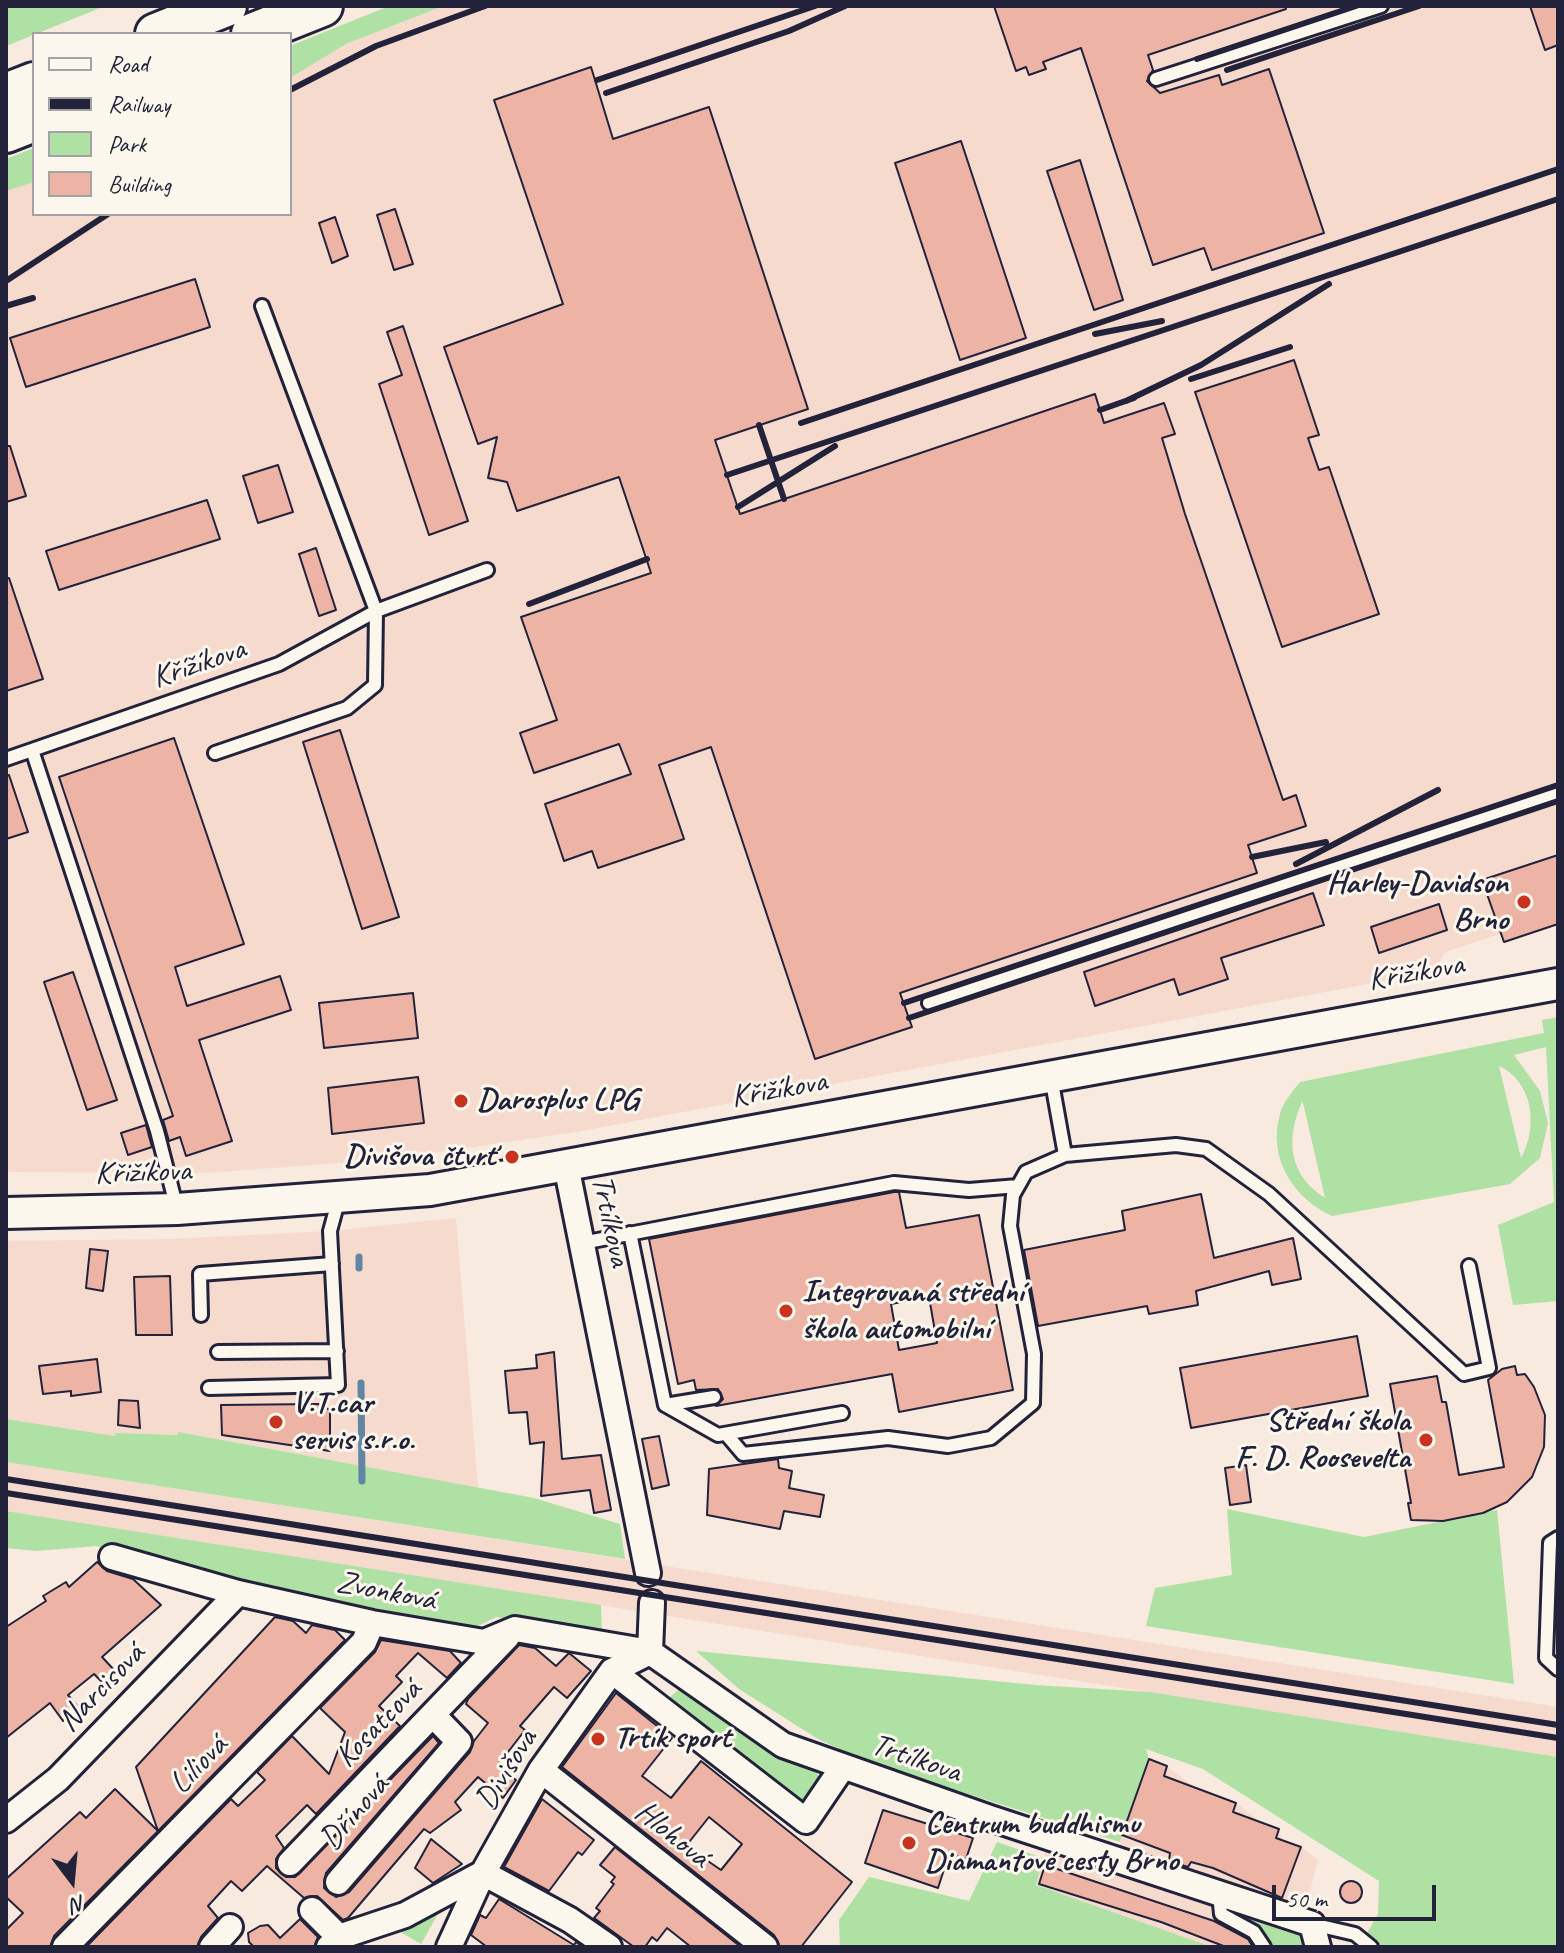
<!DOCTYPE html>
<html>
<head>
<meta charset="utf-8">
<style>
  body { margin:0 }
  #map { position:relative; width:1564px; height:1953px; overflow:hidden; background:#f8eade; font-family:Caveat,sans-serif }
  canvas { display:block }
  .frame { position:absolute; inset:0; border:8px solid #22223b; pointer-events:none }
  .legend { position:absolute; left:32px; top:32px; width:260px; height:184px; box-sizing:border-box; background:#fbf7ec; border:2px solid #a4a2a5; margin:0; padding:10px 14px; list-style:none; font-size:24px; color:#22223b }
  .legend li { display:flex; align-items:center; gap:16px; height:40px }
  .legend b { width:40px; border:2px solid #a4a2a5 }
  .north { position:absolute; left:32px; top:1841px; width:80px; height:80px; -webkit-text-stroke:6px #fbf7ec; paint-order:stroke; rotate:164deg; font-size:22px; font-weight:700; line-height:32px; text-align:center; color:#22223b }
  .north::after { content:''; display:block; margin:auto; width:28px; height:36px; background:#22223b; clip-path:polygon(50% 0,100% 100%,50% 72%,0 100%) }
  .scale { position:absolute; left:1272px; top:1885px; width:164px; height:36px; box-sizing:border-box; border:4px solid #22223b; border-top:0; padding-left:10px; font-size:24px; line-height:28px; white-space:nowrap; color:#22223b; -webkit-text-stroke:6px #fbf7ec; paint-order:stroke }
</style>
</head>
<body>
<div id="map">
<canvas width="1564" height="1953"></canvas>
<div class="frame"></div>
<ul class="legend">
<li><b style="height:10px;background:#fbf7ec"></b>Road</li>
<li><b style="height:10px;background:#22223b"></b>Railway</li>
<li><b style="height:22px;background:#aee1a3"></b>Park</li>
<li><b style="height:22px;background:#edb4a5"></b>Building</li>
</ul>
<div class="north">N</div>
<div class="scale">50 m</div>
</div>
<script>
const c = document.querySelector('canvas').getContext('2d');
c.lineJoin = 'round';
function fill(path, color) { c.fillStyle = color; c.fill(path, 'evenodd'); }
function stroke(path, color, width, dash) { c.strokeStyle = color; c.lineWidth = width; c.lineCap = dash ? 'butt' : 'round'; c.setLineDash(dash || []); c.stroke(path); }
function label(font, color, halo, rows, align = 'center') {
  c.font = font + ' Caveat,sans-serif'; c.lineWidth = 6; c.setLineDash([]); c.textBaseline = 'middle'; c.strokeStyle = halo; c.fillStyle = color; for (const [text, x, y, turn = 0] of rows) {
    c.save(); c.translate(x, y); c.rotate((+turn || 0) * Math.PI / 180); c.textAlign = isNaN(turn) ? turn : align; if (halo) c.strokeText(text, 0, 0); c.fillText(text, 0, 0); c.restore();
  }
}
const built = new Path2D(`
  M443,6H1558V924L1503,942L1500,934L1446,952L1432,972L576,1132L384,1160L326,1164L204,1173L6,1172V191L34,182V214H290V78L346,44Z
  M456,1218L478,1488L180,1432L178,1435L116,1433L114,1437L6,1419V1241L172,1239L330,1231Z
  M6,1462L1558,1707V1757L6,1511Z
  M1149,1759L1167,1766L1193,1786L1236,1803L1261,1822L1279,1829L1282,1840L1301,1847L1318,1860L1300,1931L1242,1914L1259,1929L1270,1947H1212L1036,1885L1047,1846L1112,1867Z`);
const green = new Path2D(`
  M6,6H105L6,46Z
  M389,6H443L346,44L290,78V46Z
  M34,148V182L6,191V159Z
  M1558,1017V1301L1513,1305L1498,1225L1554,1202L1546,1047L1514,1055L1540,1091L1548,1123L1540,1158L1510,1184L1332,1216C1294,1199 1267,1158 1280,1114C1283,1102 1293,1091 1300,1082L1544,1033L1542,1020ZM1499,1066C1534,1082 1538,1128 1521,1158ZM1302,1102L1303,1103L1325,1198C1289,1175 1285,1140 1302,1102Z
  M6,1419L114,1436L116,1433L177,1435L179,1432L534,1498L620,1524L625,1559L6,1462Z
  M1227,1509L1364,1537L1497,1510L1514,1684L1146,1626L1155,1588L1232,1575Z
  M6,1511L601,1605L602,1635L496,1617L476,1627L360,1615L231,1584L96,1546L36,1551L6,1548Z
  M696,1651L1035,1685L1150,1692L1558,1757V1947H1359L1378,1914L1379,1881L1203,1769L1146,1749L1149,1759L1120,1842L870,1763L818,1739L739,1689Z
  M682,1687L772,1751L817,1773L822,1786L816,1796L797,1809L665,1701Z
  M997,1842L1043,1858L1036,1885L1212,1947H840L839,1920L869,1877L969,1901Z
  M447,1898L421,1944L388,1925Z
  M1240,1913L1300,1931L1308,1947H1270L1259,1928Z`);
const stream = new Path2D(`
  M359,1257V1268
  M361,1383L362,1481`);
const building = new Path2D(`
  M994,6H1285L1286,9L1148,55L1153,70L1147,81L1160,93L1219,75L1222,85L1269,69L1324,233L1212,270L1204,248L1153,265L1081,48L1043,62L1046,69L1029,75L1026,67L1016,71Z
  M1530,6H1558V45L1545,50Z
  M591,67L613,139L709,107L808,409L715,440L740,514L1095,394L1104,423L1164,403L1175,434L1162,438L1185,514L1283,800L1296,795L1306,826L1248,845L1257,873L900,993L912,1027L815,1059L711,747L659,765L684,839L598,868L592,851L564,861L545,804L631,774L619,744L534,773L520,733L557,720L521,617L651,573L619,477L517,511L507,482L488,478L497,437L478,444L444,347L563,304L494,100Z
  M961,141L1026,338L960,360L895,163Z
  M1080,160L1123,300L1094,310L1047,171Z
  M395,209L413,264L394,270L377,215Z
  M335,217L348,256L332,263L319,223Z
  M195,279L210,327L26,387L10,338Z
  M403,326L468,521L429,535L379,384L402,375L387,332Z
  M1294,360L1319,435L1308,438L1319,470L1329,467L1379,614L1282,647L1195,392Z
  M6,446H10L26,496L6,502Z
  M278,465L293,512L258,523L243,476Z
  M207,500L220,539L59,590L46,551Z
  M316,548L336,610L319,616L299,554Z
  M6,578H9L43,679L6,691Z
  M340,730L399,917L362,929L303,742Z
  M174,738L244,944L175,967L187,1006L280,976L291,1010L199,1040L232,1141L186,1156L180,1137L169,1141L163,1120L173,1116L59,777Z
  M9,775L28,832L6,839V776Z
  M1558,855V924L1504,942L1482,880Z
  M1313,893L1324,925L1221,958L1228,979L1179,995L1174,979L1095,1006L1084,972Z
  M1439,904L1447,930L1379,953L1371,927Z
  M73,972L117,1100L87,1110L44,982Z
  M413,993L418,1038L324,1048L319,1003Z
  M418,1077L424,1123L332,1134L328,1088Z
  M146,1125L152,1147L128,1155L121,1133Z
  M894,1192H899L906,1228L979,1215L1013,1390L899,1412L892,1374L716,1406L723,1399L718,1389L696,1390L694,1380L678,1384L649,1239ZM929,1297L937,1343L899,1350L891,1304Z
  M1201,1194L1214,1258L1293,1238L1301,1279L1272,1285L1269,1271L1196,1291L1198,1305L1149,1314L1147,1306L1038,1326L1024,1250L1125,1230L1122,1211Z
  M90,1249L108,1251L103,1291L86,1288Z
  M170,1276L172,1335H136L134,1277Z
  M1357,1336L1368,1396L1191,1428L1180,1368Z
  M554,1352L562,1459L601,1455L611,1510L594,1513L590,1490L541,1496L544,1442L530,1444L527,1412L509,1413L505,1371L537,1368L536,1355Z
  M97,1359L101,1392L71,1396V1391L43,1394L39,1366Z
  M1515,1366L1517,1375L1525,1374L1534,1387L1545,1415L1544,1447L1532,1477L1507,1502L1483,1513L1443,1521L1411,1520L1408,1503H1411L1390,1384L1437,1376L1442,1402H1446L1459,1475L1504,1467L1488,1380L1502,1369Z
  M119,1400L138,1401L140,1428L118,1425Z
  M318,1404L330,1410V1451L222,1435L221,1405Z
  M659,1436L669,1485L652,1489L642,1439Z
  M778,1459L779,1468L792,1471L789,1488L824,1495L820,1517L784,1511L780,1529L707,1515L709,1469Z
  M1246,1465L1251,1502L1230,1505L1225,1468Z
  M97,1562L107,1571L133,1579L161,1605L102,1657L116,1672L104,1684L94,1674L68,1695L78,1707L63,1721L50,1703L6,1738V1627L46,1601L43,1596L66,1582L69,1587Z
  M275,1617L293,1621L306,1633L312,1625L335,1630L345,1640L158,1831L136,1767Z
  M381,1640L450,1651L461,1663L447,1678L418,1653L396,1676L402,1682L379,1706L400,1726L316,1814L307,1805L276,1836L284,1848L276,1859V1868L286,1877H295L433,1736L439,1743L326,1873L324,1888L336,1897L349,1892L470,1752L474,1741L488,1723L466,1704L468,1699L519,1645L535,1648L556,1666L569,1653L591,1671L567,1698L554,1687L520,1726L525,1730L498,1765L516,1780L503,1798L478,1777L455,1802L461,1810L430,1833L424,1829L348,1918L343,1920L317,1896L304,1898L267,1866L242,1891L231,1881L208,1906L218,1918L201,1937L197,1947H86L231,1799L238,1806L265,1780L257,1772L292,1736L329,1774L345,1732L320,1708L375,1652Z
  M616,1693L672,1738L642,1776L671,1798L701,1761L852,1882L801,1947H780L774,1935L562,1767ZM709,1817L742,1844L721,1870L686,1846Z
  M1149,1759L1167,1766L1164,1776L1236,1803L1233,1812L1279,1829L1276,1838L1301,1847L1282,1898L1213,1868L1191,1862L1188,1867L1169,1861L1170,1853L1122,1835Z
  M115,1789L158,1831L54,1936L50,1947H6V1930L23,1913L6,1897V1879L80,1812L86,1818Z
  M542,1799L594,1840L582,1855L578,1852L549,1891L504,1867Z
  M883,1810L973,1838L966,1859L949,1854L938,1888L865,1863Z
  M431,1839L462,1864L433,1883L415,1868Z
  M615,1847L741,1947H691L667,1928L657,1941L652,1937L645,1947H634L594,1918L600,1911L596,1908L614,1884L611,1882L615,1877L600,1865Z
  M1045,1865L1214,1921L1248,1939L1253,1947H1226L1161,1922L1039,1884Z
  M1340 1892a11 11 0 1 1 22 0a11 11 0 1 1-22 0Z
  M499,1899L574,1945L576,1942L583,1947H487L471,1935L480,1915L486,1918Z
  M300,1919L318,1937L314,1947H254L249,1942L248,1933L260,1926L268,1925L280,1938Z`);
const service = new Path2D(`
  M1156,79L1381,6
  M32,750L279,664L376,611L487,570
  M215,753L347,708L375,685L376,611L262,306
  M6,759L32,750L157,1131L177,1209
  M929,1003L1558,792
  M1051,1077L1065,1155
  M630,1233L665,1405L714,1397
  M582,1243L894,1183L969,1190L1018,1186
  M201,1315L200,1274L332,1264
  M218,1352L337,1351
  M209,1388L338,1385L330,1231L339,1198
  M665,1405L718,1435L842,1413
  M726,1434L743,1454L888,1438L948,1446L991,1438L1033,1403L1034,1354L1010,1226L1013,1195L1026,1172L1065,1155L1176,1145L1206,1149L1269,1194L1464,1374L1489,1368L1469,1266
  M1558,1538L1550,1543L1546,1658L1558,1669
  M1219,1893L1221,1914L1254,1932L1264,1947
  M1312,1924L1355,1934L1371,1947`);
const minor = new Path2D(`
  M566,1165L648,1573
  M112,1557L238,1593L372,1623L484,1642L515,1629L650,1652L783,1745L990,1818L1312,1924L1318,1947
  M650,1652L652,1603
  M612,1671L806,1821L842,1768
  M541,1770L765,1947
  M6,1820L58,1779L238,1593
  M290,1863L507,1637
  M338,1882L459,1742L433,1715
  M312,1910L339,1937
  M65,1947L364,1642L372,1623
  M212,1947L230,1927
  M329,1947L339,1937L405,1915L483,1873L570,1920L609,1947
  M449,1947L483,1873L541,1770L612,1671L650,1652`);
const tertiary = new Path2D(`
  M6,1213L177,1209L430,1190L1558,984`);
const trunk = new Path2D(`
  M156,34L226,6
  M252,34L322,6
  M6,94L34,83
  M6,132L34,121`);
const rail = new Path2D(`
  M1197,59L1356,6
  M1227,70L1419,6
  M597,80L815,6
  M290,90L376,46L485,6
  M606,93L789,31L845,6
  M6,281L108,214
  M6,306L33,298
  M1095,334L1162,321
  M1191,379L1290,347
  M1126,401L1201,365L1329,284
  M1100,410L1134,398
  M801,423L1558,169
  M759,425L784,499
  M727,475L1558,199
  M738,507L835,446
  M529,604L647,559
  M1252,857L1326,842
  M1296,864L1438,790
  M904,1003L1558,785
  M909,1018L1558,801
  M6,1479L1558,1725
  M6,1493L1558,1738`);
const markers = [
  [1524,902,8,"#c8321e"],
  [461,1101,8,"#c8321e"],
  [512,1157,8,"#c8321e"],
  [786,1311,8,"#c8321e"],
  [276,1422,8,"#c8321e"],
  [1426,1440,8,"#c8321e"],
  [598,1739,8,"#c8321e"],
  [909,1843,8,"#c8321e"]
];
const streetNames = [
  ["Křížíkova",199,664,-19],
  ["Křižíkova",1416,973,-10],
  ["Křižíkova",779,1090,-10],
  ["Křižíkova",143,1173,-2],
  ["Trtílkova",610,1221,78],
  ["Zvonková",386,1592,11],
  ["Narcisová",102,1688,-46],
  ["Kosatcová",379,1724,-46],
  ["Trtílkova",916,1759,19],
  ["Liliová",199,1765,-46],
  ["Divišova",507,1770,-58],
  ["Dřínová",355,1813,-49],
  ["Hlohová",672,1835,39]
];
const poiNames = [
  ["Harley-Davidson",1508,884,"right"],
  ["Brno",1508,921,"right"],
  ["Darosplus LPG",477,1101],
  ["Divišova čtvrť",496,1157,"right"],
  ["Integrovaná střední",802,1293],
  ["škola automobilní",802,1330],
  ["V.T.car",292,1404],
  ["servis s.r.o.",292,1441],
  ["Střední škola",1410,1422,"right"],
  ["F. D. Roosevelta",1410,1459,"right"],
  ["Trtík sport",614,1739],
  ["Centrum buddhismu",925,1825],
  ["Diamantové cesty Brno",925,1862]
];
fill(built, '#f5dacd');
fill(green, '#aee1a3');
stroke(stream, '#6086a3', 7);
fill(building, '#edb4a5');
stroke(building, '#22223b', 2);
stroke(service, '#22223b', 18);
stroke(minor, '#22223b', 30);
stroke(tertiary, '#22223b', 36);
stroke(trunk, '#22223b', 46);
stroke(service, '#fbf7ec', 12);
stroke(minor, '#fbf7ec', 24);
stroke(tertiary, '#fbf7ec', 30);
stroke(trunk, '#fbf7ec', 40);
stroke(rail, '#22223b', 6);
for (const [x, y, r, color] of markers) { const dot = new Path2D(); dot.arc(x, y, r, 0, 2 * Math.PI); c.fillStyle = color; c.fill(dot); stroke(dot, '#fbf7ec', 3); }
label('32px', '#22223b', '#fbf7ec', streetNames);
label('bold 32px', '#22223b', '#fbf7ec', poiNames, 'left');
</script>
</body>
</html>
